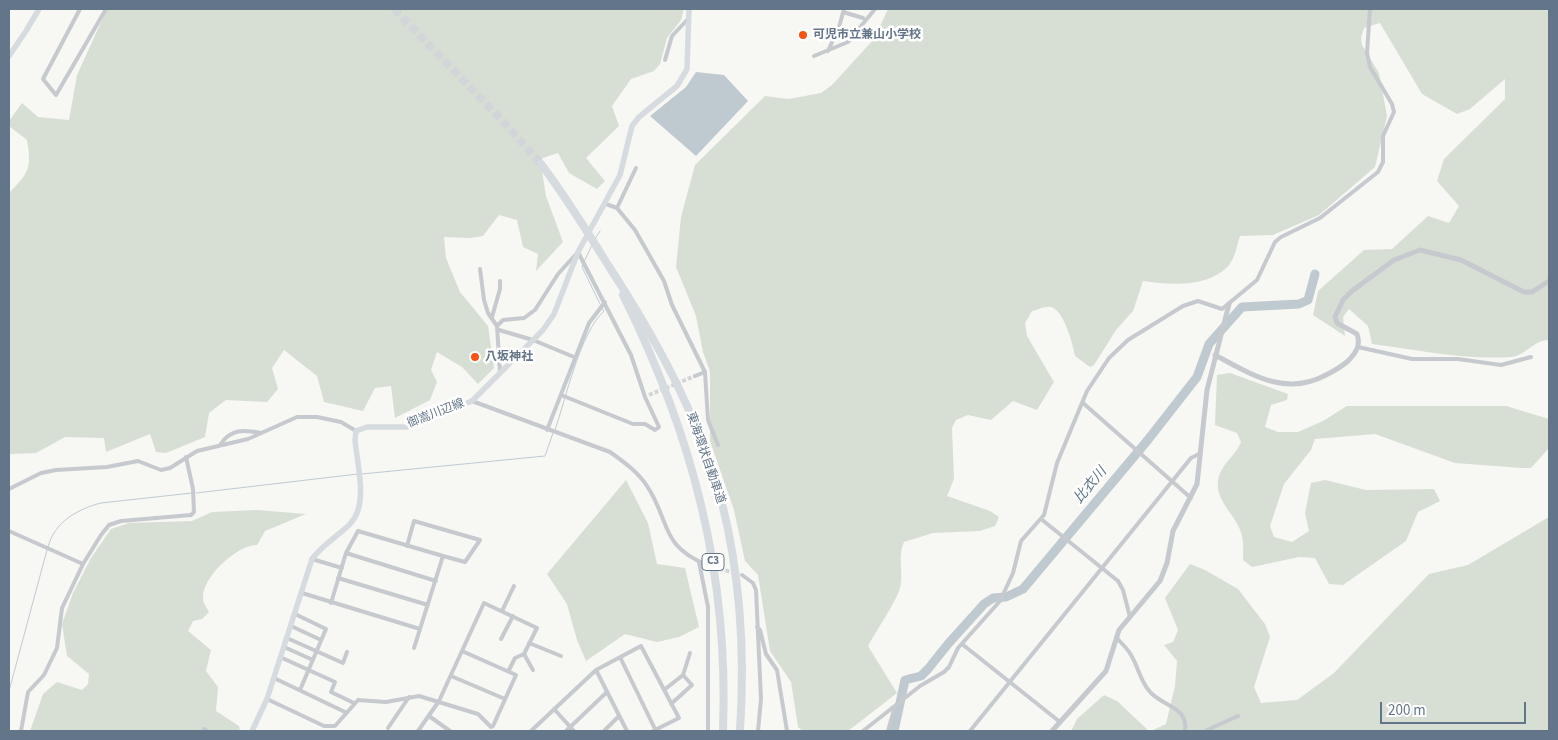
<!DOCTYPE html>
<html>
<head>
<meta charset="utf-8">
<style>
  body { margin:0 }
  #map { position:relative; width:1558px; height:740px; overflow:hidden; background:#f7f7f3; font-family:"Source Sans 3",sans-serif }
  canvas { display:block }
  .frame { position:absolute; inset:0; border:10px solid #637588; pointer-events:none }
  .scale { position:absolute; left:1380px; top:702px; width:146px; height:22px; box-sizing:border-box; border:2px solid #637588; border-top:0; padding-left:6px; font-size:15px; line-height:18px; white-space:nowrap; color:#637588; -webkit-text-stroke:4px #fff; paint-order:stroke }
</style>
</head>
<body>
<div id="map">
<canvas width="1558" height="740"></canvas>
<div class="frame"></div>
<div class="scale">200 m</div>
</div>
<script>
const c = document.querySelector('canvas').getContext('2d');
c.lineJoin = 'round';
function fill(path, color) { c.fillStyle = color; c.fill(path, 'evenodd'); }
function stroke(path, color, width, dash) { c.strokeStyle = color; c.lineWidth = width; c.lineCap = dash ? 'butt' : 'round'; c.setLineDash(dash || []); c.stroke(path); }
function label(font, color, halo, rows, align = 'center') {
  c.font = font + ' "Source Sans 3","Noto Sans JP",sans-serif'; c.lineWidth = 5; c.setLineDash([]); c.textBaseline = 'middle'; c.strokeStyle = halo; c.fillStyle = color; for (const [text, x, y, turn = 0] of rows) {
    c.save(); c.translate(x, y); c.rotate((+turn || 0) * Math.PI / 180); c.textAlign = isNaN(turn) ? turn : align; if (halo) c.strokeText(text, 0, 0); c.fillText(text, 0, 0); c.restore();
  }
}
const green = new Path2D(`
  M107,9H684L681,20L667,38L660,64L654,71L631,79L612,106L619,126L586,158L605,181L597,189L569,173L558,153L540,159L546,196L563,242L536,271L538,254L523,247L517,220L499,215L483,236L471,238L444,237L446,258L460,292L488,326L494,368L478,384L462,367L437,352L431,370L437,382L430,400L395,418L391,386L375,388L363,411L324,402L317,376L284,350L272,368L278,389L267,402L226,400L209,413L205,437L166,453L156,452L150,434L106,452L104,438L65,437L36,453L9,454V193C29,172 32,169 27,140L9,126V121L22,103L38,117L69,120L77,75Z
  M888,9H1549V340C1535,339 1525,356 1511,357C1465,360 1417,350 1372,344L1368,326L1349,309L1343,317L1345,336L1313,315L1318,291L1364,250L1392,249L1428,216L1449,223L1459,206L1437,181L1444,159L1505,99V79L1470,109L1457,114L1422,94L1380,23L1364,28L1361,38L1362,45L1379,73L1387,116L1375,167L1319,215L1273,235L1240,236C1237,245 1235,258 1229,265C1209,288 1170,285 1143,281L1133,311L1116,330L1094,365L1090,367L1075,356C1073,345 1064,310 1051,307C1046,306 1037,310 1032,311L1025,323L1027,336L1054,382L1037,410L1013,401L991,420L968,415L956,420L952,428L954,479L947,496L990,511L999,517L995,526L980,531L933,533L904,542C897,556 904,573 900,588C897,600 875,633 868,646L897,693L848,731H803L798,727L791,682L770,651L758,575L745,561L734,510L710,441V372L703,352L696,316L676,267L681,217L695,165L765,96L789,99L821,93L832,85L874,39Z
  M1230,373L1288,394L1287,400L1271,405L1265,427L1278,432H1298L1323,421L1347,406H1506L1549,419V448L1531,468H1522L1455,463L1375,434L1315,439L1311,450L1284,484L1270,526L1274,537L1292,542L1309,531L1305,513L1311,483L1325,480L1366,490L1434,489L1440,501L1418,512L1406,541L1343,585L1329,584L1315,558L1299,557L1252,567L1243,560C1243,552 1244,544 1242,536C1238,516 1215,502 1218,481C1221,463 1235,457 1241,442L1237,433L1215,425L1217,375Z
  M626,480L648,523L657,564L685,568L699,627L679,637L657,642L625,634L586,661L577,640L567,604L547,574Z
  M257,510L306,514L265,531L257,545C237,545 202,577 203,598C203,603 207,608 209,612L202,619L193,621L188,631L211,650L206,671L218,687L216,711L239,726L240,731H30L43,694L57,682L82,690L88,684L89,674L67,656L62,624L73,593L91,558L111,529L129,523L192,521L212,512Z
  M1549,517V731H1151L1166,724L1175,686L1177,661L1164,645L1173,642L1178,630L1165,598L1190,564L1205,570L1238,589L1265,624L1270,637L1254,687L1261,703L1297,700L1334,673L1429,574L1468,565Z
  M1104,695L1117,701L1149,731H1071L1077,719Z`);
const water = new Path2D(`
  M696,72L724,75L748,101L696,156L650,116L686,87Z`);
const stream = new Path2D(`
  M595,239L600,231
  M584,262L592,245
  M583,265L582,267L600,304
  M555,430C566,398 580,333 604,311L602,308
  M362,474L545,456L553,433
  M196,493L358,474
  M48,547C54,522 78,509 101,503L192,493
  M9,691L47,550`);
const river = new Path2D(`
  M894,731L905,680L921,676L928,669L948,644L984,604L993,598L1006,597L1023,589L1147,441L1197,377L1209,344L1242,307L1299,304L1308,300L1315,274`);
const minorTunnel = new Path2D(`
  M649,395L695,376
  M714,567L734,573`);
const motorwayTunnel = new Path2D(`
  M394,9L501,119L541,164`);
const minor = new Path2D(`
  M80,9L43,79L56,95L106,9
  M843,12L863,18
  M828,51L839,27L844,9
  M814,56L848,42L875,9
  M665,60L672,36L689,18
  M606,204L617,208L635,230L664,281L672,305L705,372L708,420L718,445
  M617,208L636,168
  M480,269L484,300L488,313L497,326
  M492,317L500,289V281
  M499,330L533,340L574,357
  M1358,347L1412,359H1458L1501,365L1531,357
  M500,372L497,326L503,320L524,318L535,310L558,274L578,252L631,355L645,397L659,427L655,430L645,424H633L561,395
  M695,376L705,372
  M472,401L610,452C624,462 638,472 647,486C671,522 659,545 707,565
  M1083,403L1191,498
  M547,430L589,323L605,302
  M220,445C231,428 244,430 261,433
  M9,489L41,473L56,470L107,467L138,461L161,470L170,468L197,451L248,439L297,417H317L341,422L356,431
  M1041,519L1118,581L1123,590L1130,617
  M9,531L83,564
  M407,546L414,521L480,540L465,562L443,556
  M346,553L436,581
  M312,559L342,568
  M699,562L708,607V731
  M742,575L753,583L756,590L761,699L758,731
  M338,578L428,605
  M302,593L420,629L443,556L358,531L346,553L331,603
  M502,611L514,586
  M295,614L326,629L300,690
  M291,626L321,640
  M757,627L760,630L766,654L777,670L787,731
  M1116,637C1121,643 1128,649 1131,655C1139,668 1140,682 1151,693C1165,707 1188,707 1185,731
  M287,638L343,663L347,652
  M501,639L513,616
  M529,643L561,656
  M962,644L1060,722
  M284,647L313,660
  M414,648L420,629
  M524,654L533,670
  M280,657L335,682L331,692L354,703
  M620,657L656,731
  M596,670L627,731
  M451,676L505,699
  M274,678L345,712
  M664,690L683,675
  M267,699L324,726H335L358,700L386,702L419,696L478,714L491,727L493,726L516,675L462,651
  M671,704L692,685L683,675L690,653
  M554,709L574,731
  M429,716L450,731
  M388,728L409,697
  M204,729L207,731
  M21,731L28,692L44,675L57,648L62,608L83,564L101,535L109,525L121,521L191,515L194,512L193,489L186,457
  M418,731L439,701L484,603L537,628L524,654L515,658L509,670
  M531,731L596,670L641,646L679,718L653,731
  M566,731L607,692
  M604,731L619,716
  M863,731L920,686L944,672L949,667L958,648L1000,601L1013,573L1021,541L1044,515L1057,463L1087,391L1109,358L1128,340L1183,306L1198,301L1222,309L1257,280L1275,242L1281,237L1320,218L1378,172L1383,162V136L1394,112L1392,104L1370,67L1367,53L1370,9
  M888,731L895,706
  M970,731L1191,458L1201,453
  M1205,731L1238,716`);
const tertiary = new Path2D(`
  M1215,355C1251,374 1285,397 1326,375C1334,371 1341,367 1348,361C1356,353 1361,345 1357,334L1337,323L1335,317L1343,300L1352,291L1394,260L1420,250L1461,260L1524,292H1532L1549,281
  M1052,731L1106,671L1119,630L1160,581L1167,563L1173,531L1197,484L1207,390L1229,304`);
const secondary = new Path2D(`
  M9,56L26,31L39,9
  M252,731L267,699L312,559C323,544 337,537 350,524C369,505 357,464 355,440L356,431L367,427H407L472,401L543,330L554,314L578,252L620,175L632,126L639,117L677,86L687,69L689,9`);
const motorway = new Path2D(`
  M541,164C566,197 587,231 608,265C655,337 698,415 721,499C740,573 745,655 740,731
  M623,295C693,436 729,573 723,731`);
const markers = [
  [803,35,5,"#f65414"],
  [475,357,5,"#f65414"]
];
const shields = [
  [713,562,22]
];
const shieldNames = [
  ["C3",713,562]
];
const poiNames = [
  ["可児市立兼山小学校",813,35],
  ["八坂神社",485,357]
];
const streetNames = [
  ["御嵩川辺線",436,414,-21],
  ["東海環状自動車道",705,458,71]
];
const waterNames = [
  ["比衣川",1091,486,-50]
];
fill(green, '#d7dfd4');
fill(water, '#bfcad0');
stroke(stream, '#bfcad0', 1);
stroke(river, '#bfcad0', 9);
stroke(minorTunnel, '#d2d6d8', 4, [4, 2]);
stroke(motorwayTunnel, '#d2d6d8', 8, [8, 4]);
stroke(minor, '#c6cace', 4);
stroke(tertiary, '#c6cace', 5);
stroke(secondary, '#d6dbe0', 5.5);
stroke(motorway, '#d6dbe0', 8);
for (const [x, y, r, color] of markers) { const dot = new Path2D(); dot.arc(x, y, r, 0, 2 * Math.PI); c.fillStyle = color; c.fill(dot); stroke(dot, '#fff', 2); }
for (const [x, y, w] of shields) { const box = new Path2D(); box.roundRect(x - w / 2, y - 8.5, w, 17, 4); c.fillStyle = '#fff'; c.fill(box); stroke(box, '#637588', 1); }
label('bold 11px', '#637588', null, shieldNames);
label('bold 12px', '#637588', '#fff', poiNames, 'left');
label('12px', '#637588', '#fff', streetNames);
label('italic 14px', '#5f7884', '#fff', waterNames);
</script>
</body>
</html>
